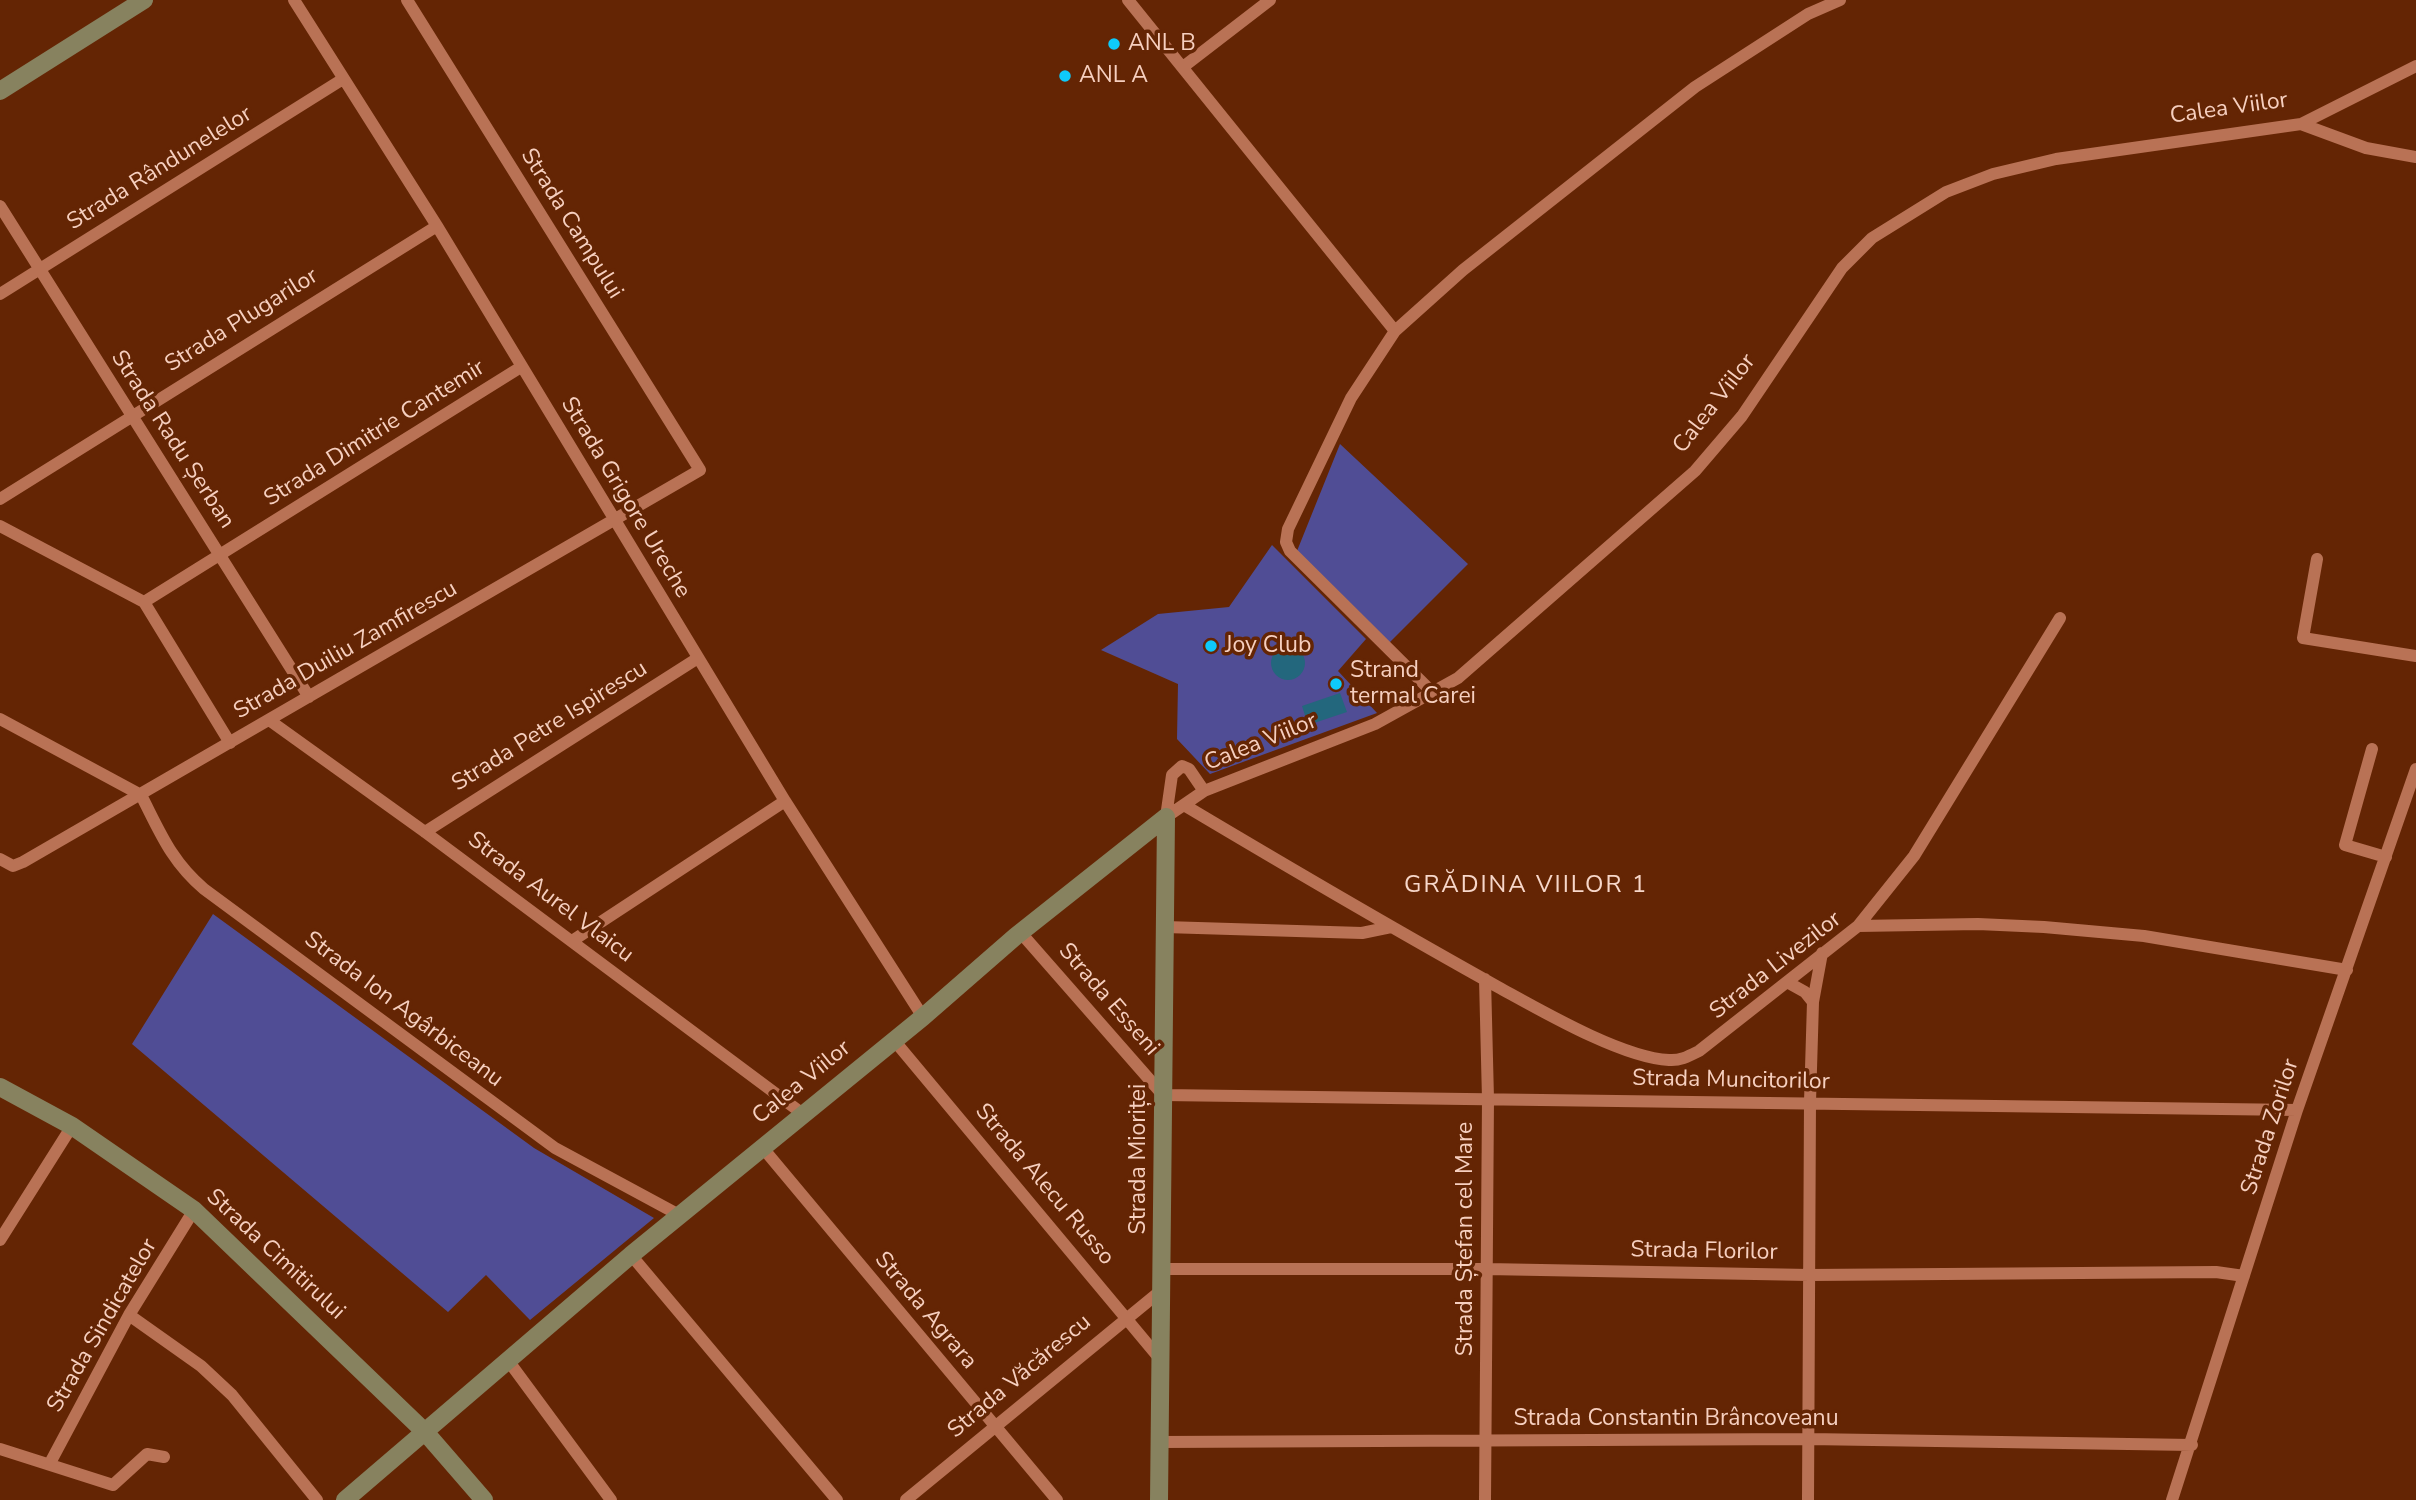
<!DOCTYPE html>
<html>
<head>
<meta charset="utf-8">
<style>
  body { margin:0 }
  canvas { display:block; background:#642504 }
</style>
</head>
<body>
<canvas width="2416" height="1500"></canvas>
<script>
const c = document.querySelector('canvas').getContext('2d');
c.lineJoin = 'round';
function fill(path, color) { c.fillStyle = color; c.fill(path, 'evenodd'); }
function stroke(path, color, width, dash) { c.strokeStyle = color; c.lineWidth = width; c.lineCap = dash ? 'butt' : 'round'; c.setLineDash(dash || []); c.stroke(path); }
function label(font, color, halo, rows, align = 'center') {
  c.font = font + ' "Nunito Sans",sans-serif'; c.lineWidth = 7; c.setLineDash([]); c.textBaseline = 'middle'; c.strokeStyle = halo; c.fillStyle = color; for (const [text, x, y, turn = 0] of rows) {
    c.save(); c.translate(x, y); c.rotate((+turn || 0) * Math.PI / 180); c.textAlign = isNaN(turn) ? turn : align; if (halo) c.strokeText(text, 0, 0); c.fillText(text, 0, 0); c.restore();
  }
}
const green = new Path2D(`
  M1340,444L1468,564L1389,643L1297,551Z
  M1272,545L1366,639L1338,671L1377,713L1210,774L1177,739L1178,684L1101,650L1158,614L1229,607Z
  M213,914L534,1148L654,1218L530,1320L486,1275L448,1312L132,1044Z`);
const water = new Path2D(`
  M1271 663a17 17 0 1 1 34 0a17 17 0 1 1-34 0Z
  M1340,693L1347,712L1308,725L1302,706Z`);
const street = new Path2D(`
  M294,0L437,226L785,801L923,1017
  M1128,0L1395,331
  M1183,67L1270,0
  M2301,124L2366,148L2416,157
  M0,206L309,697
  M0,294L343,79
  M0,499L437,226
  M0,526L144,602L230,743
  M2317,559L2303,638L2416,656
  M144,602L521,367
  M1434,694L1290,551L1286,542L1288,529L1351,398L1395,331L1463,270L1695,87L1808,14L1840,0
  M0,719L141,795
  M269,720L425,832L803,1114
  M2372,749L2345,845L2386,857
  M141,795C160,832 171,861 204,889L555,1148L681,1216
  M1184,805C1288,867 1392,928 1498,987C1540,1010 1622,1058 1669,1060C1680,1061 1689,1056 1699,1051L1858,926L1978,924L2044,927L2144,936L2347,970
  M1166,817L1204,791L1375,724L1458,678L1695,471L1742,416L1842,268L1872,238L1946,192L1993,174L2056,159L2301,124L2416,66
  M1166,817L1172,775L1182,766L1189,769L1204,791
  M425,832L698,658
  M0,859L13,866L23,862L700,470L407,0
  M1858,926L1914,856L2060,618
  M1165,927L1362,933L1391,927
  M1021,933L1163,1095L2297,1110
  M572,941L785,801
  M1485,979L1488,1099L1485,1500
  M1787,982L1805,992L1813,1002
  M893,1039L1160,1359
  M762,1147L1057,1500
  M0,1240L72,1126
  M631,1255L837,1500
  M1162,1269H1487L1809,1275L2216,1272L2244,1276
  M129,1315L201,1366L232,1395L317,1500
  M507,1359L611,1500
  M1160,1442L1809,1439L2192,1445
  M0,1449L113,1485L147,1454L164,1457
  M50,1463L129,1315L194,1210
  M906,1500L1163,1289
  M1808,1500L1810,1102L1813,1002L1822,953
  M2172,1500L2297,1110L2416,769`);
const secondary = new Path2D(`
  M0,91L144,0
  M0,1087L72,1126L194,1210L426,1433L484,1500
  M345,1500L631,1255L923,1017L1016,936L1166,817
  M1159,1500L1166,817`);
const markers = [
  [1114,44,7,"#0ecafa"],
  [1065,76,7,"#0ecafa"],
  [1211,646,7,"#0ecafa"],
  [1336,684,7,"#0ecafa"]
];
const poiNames = [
  ["ANL B",1128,44],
  ["ANL A",1079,76],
  ["Joy Club",1225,646],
  ["Strand",1350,671],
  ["termal Carei",1350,697]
];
const streetNames = [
  ["Calea Viilor",2229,109,-8],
  ["Strada Rândunelelor",160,169,-32],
  ["Strada Campului",571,224,58],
  ["Strada Plugarilor",242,321,-32],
  ["Calea Viilor",1715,404,-52],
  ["Strada Dimitrie Cantemir",375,434,-32],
  ["Strada Radu Șerban",172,440,57],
  ["Strada Grigore Ureche",625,498,59],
  ["Strada Duiliu Zamfirescu",346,651,-30],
  ["Strada Petre Ispirescu",550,727,-32],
  ["Calea Viilor",1261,743,-22],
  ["Strada Aurel Vlaicu",550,898,37],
  ["Strada Livezilor",1776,966,-38],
  ["Strada Esseni",1108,1000,49],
  ["Strada Ion Agârbiceanu",403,1010,37],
  ["Strada Muncitorilor",1731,1081,1],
  ["Calea Viilor",802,1083,-39],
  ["Strada Zorilor",2271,1127,-72],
  ["Strada Mioriței",1139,1159,-90],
  ["Strada Alecu Russo",1044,1185,50],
  ["Strada Ștefan cel Mare",1466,1239,-90],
  ["Strada Florilor",1704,1252,1],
  ["Strada Cimitirului",275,1255,43],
  ["Strada Agrara",925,1311,50],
  ["Strada Sindicatelor",103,1326,-60],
  ["Strada Văcărescu",1020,1377,-40],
  ["Strada Constantin Brâncoveanu",1676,1419]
];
const neighbourhoodNames = [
  ["GRĂDINA VIILOR 1",1526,886]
];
fill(green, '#504d95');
fill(water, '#23677d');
stroke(street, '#b97255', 12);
stroke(secondary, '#87825f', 18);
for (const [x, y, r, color] of markers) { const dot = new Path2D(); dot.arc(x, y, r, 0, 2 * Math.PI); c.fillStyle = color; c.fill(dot); stroke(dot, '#642504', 2.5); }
label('23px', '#f6cfbf', '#642504', poiNames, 'left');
label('23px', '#f6cfbf', '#642504', streetNames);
c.letterSpacing = '2px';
label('24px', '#f7d7ca', '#642504', neighbourhoodNames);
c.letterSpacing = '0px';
</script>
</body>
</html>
